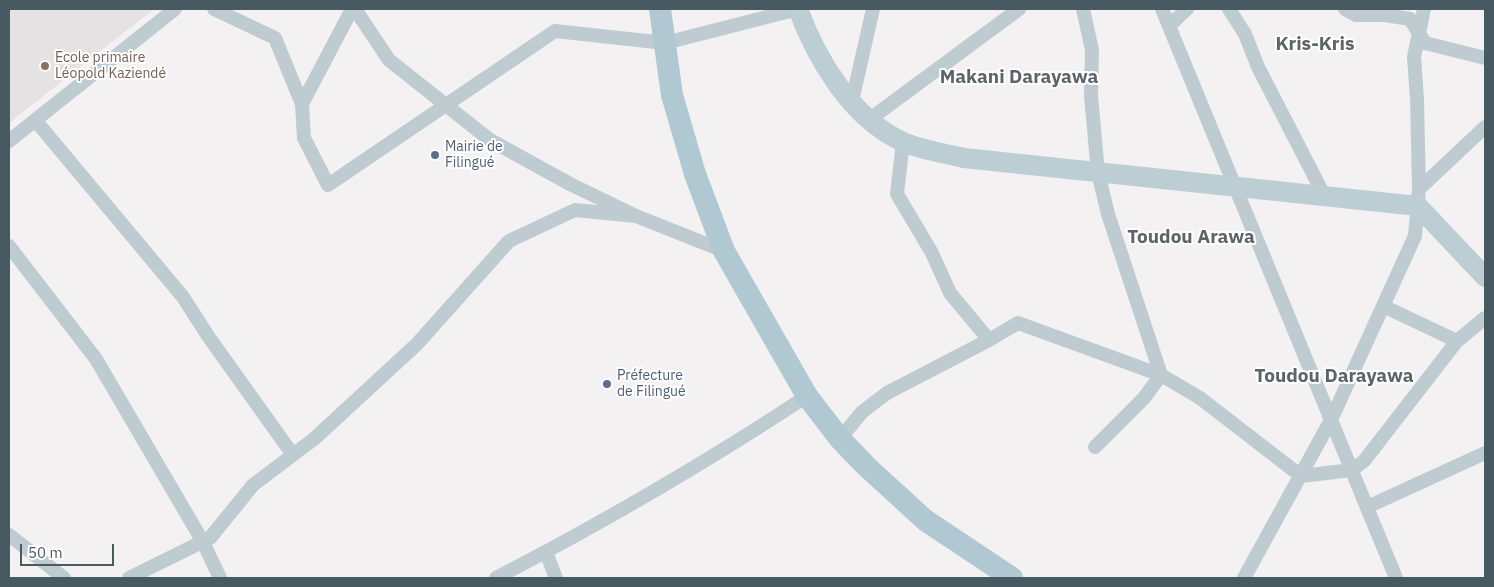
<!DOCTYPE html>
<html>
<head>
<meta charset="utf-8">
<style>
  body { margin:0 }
  #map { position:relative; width:1494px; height:587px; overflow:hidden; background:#f4f1f2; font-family:"IBM Plex Sans",sans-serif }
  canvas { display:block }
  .frame { position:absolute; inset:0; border:10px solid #475a61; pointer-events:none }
  .scale { position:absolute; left:20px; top:544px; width:94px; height:22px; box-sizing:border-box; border:2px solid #475a61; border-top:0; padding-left:6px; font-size:15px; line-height:18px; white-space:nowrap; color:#475a61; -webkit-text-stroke:4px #fff; paint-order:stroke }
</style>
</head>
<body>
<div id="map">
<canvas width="1494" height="587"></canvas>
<div class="frame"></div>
<div class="scale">50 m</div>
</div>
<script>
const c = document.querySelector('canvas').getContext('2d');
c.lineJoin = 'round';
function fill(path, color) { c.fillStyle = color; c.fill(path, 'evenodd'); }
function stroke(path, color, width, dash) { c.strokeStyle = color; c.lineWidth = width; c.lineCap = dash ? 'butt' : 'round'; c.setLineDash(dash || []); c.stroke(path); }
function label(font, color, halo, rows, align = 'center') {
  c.font = font + ' "IBM Plex Sans",sans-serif'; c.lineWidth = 4; c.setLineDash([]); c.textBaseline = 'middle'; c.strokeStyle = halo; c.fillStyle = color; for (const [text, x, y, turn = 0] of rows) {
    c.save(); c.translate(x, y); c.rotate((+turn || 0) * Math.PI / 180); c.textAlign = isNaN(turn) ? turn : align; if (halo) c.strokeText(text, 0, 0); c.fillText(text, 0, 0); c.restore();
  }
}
const education = new Path2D(`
  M9,9H154L9,123Z`);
const street = new Path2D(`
  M214,9L275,38L302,104
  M352,9L302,104L304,138L328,185L555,31L665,43L798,9
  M355,9L389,60L490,140L570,184L636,216L724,251
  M1083,9L1092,50L1091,96L1098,173L1108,214L1161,375L1144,398L1095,447
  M1162,9L1396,578
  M1229,9L1245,34L1258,67L1325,197
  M1345,9L1356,15H1385L1410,19L1425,43L1485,58
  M1169,26L1187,9
  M852,101L873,9
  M870,119L1019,9
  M35,120L183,297L208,336L293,455
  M9,141L175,9
  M903,142L897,194L932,253L950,293L989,340L1018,323L1161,375L1200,398L1301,476L1352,470L1364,461L1457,341L1485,318
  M1419,189L1417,99L1414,57L1424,9
  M9,246L96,359L203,542L220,578
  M1383,306L1457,341
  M840,439L862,412L887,393L989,340
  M1367,507L1485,453
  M9,535L64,578
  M546,552L556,578
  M129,578L210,538L253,485L314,439L417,344L509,241L575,210L636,216
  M496,578C602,523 707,462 807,396
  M1244,578L1331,420L1415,236L1419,189L1485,127`);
const secondary = new Path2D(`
  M798,9C817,60 851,117 901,141C920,150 944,153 964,158L1418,206L1485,277`);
const primary = new Path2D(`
  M660,9L672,95L695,174L724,251L807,396L840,439L866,466L925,520L1012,578`);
const markers = [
  [45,66,5,"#8d6e63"],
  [435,155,5,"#5c6f8a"],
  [607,384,5,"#5c6f8a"]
];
const educationNames = [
  ["Ecole primaire",55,58],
  ["Léopold Kaziendé",55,74]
];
const serviceNames = [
  ["Mairie de",445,147],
  ["Filingué",445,163],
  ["Préfecture",617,376],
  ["de Filingué",617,392]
];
const districtNames = [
  ["Kris-Kris",1315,45],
  ["Makani Darayawa",1019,78],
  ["Toudou Arawa",1191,238],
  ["Toudou Darayawa",1334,377]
];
fill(education, '#e5e2e4');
stroke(street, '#beccd2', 14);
stroke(secondary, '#bccdd4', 20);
stroke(primary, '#afc8d2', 22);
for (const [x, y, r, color] of markers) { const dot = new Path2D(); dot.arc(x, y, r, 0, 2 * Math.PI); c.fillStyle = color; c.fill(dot); stroke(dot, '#fff', 2); }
label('14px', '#785e54', '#fff', educationNames, 'left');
label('14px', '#4e5e75', '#fff', serviceNames, 'left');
label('bold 19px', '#5d6467', '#fff', districtNames);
</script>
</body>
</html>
